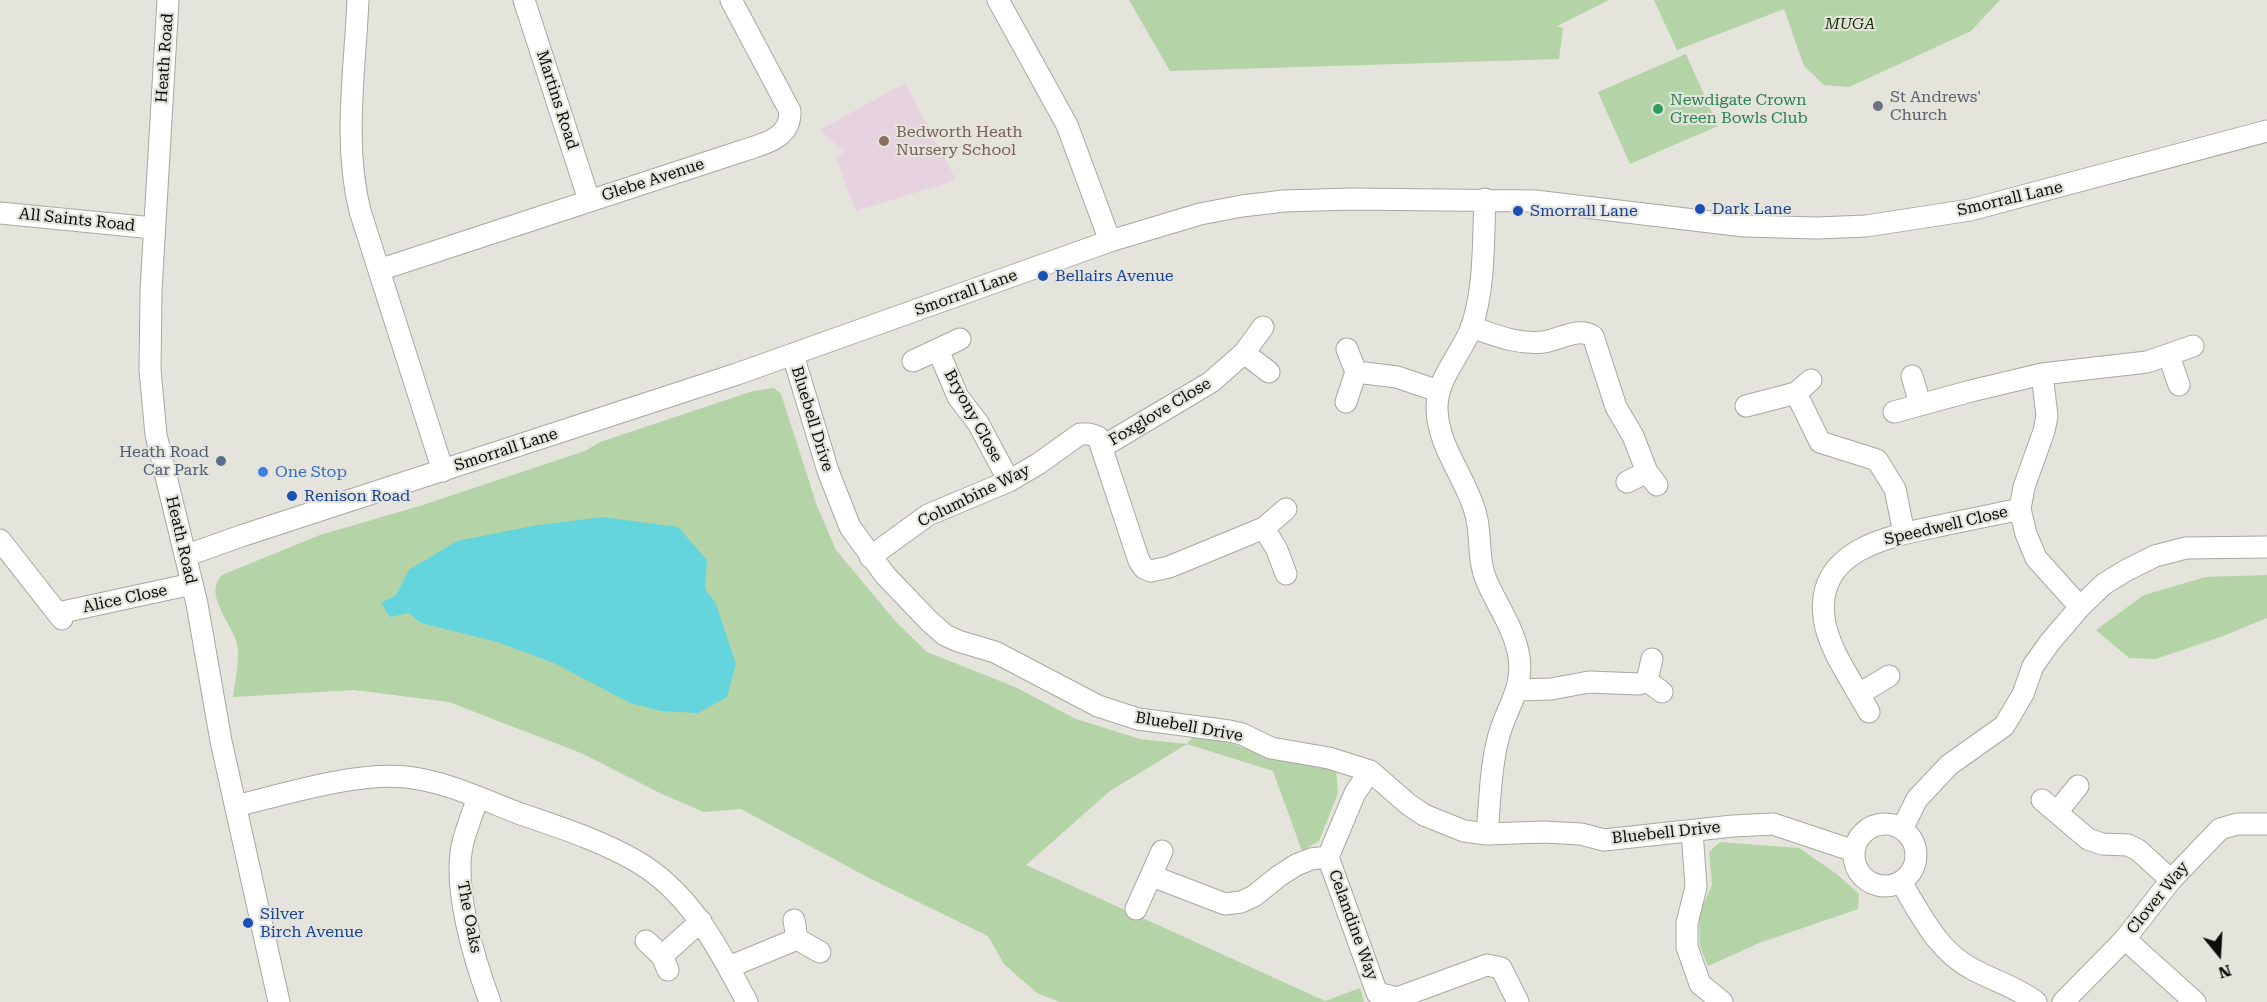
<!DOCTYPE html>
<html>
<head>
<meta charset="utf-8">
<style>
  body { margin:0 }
  #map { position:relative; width:2267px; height:1002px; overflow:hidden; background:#e4e3dc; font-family:"Roboto Serif",serif }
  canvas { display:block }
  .north { position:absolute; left:2189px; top:924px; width:60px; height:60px; -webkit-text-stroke:4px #e4e3dc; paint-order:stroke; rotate:162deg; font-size:16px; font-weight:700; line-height:24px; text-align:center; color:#0c0c0a }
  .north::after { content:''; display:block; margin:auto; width:21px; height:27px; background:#0c0c0a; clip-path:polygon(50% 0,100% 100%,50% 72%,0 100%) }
</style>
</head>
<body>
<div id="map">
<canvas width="2267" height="1002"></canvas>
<div class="north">N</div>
</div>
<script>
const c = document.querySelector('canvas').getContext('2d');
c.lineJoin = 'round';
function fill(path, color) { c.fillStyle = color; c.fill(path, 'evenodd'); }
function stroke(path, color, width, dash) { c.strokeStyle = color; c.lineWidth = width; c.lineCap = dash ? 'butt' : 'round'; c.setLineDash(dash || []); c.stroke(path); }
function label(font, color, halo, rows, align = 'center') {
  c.font = font + ' "Roboto Serif",serif'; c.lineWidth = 4.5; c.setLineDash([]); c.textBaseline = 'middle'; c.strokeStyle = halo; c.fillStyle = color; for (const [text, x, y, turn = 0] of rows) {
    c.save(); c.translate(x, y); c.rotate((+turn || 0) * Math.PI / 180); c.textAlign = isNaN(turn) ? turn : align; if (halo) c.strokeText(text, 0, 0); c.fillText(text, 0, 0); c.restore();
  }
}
const education = new Path2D(`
  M905,83L956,180L856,211L837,160L844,151L820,130Z`);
const green = new Path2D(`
  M1129,0H1609L1557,26L1563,28L1559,59L1170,71Z
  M1654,0H2000L1971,31L1849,87L1824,85L1804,66L1784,9L1677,50Z
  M1686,54L1718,126L1630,164L1598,92Z
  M774,388L781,394L817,506L836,550L896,622L927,652L1015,687L1076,719L1140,739L1187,744L1195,734C1227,740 1255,753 1286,761C1303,765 1320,762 1336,770L1338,793L1319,841L1302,851L1273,771L1187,744L1110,791L1026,865L1325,1001L1360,988L1364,1002H1060L1037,993L1004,964L988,936L869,878L741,809L704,812L662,794L581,753L449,702L354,690L233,697C235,682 239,664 238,649C237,628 201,595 222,575L320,535L423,505L585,451L600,442L753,391Z
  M2267,575V618L2223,636L2156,659L2129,658L2096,630L2144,595L2206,577Z
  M1720,842L1799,848L1838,875L1859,894L1858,909L1759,943L1708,966L1700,947L1699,914L1712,885L1709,852Z`);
const water = new Path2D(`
  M602,517L678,527L707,560L705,589L716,604L736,664L727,697L698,713L661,711L630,703L554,663L497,642L421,623L409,613L390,617L381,603L396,595L409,570L457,541L532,526Z`);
const minor = new Path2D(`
  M168,0L151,291L150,370L156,435L197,604L221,741L279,1002
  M358,0C355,70 343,143 360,211L443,471
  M524,0L589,200
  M998,0L1067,125L1110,241
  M1485,199C1483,241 1485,286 1472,326C1462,354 1436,378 1437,409C1438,448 1467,479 1476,515C1482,538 1477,560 1487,582C1498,607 1515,630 1519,657C1524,690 1505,709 1498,739C1490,770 1490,803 1487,834
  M0,213L153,228
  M379,270L742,151C763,144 791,139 790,111L731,0
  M1471,327C1495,335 1518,345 1544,342C1561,339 1578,327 1593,336L1616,407L1633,436L1647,472L1657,485
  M938,350L958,397L978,423L1009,481
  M1244,353L1269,372
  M793,355L828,471L850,527L885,575L930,622L945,635L958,641L995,652L1098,706L1138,719L1229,731L1242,734L1271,748L1329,758L1370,771L1408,804L1424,815L1464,831L1487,834L1543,832L1581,834L1604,840L1733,826L1773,824L1854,851
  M2169,356L2179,385
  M913,361L960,339
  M1356,372L1397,377L1438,391
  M2042,374L2047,416L2044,431L2024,487L2020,509L2026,534L2036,558L2080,607
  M1912,376L1920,404
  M1796,393L1820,442L1877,460L1895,489L1904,533
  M1346,402L1356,372L1347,349
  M1746,406L1796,393L1811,380
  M1894,412L1971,391L2042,374L2147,362L2193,346
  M1102,447L1211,382L1244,353L1263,327
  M1627,482L1647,472
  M1264,528L1277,550L1286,574
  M0,540L62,619
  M185,556L241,536L737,374L1110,241L1200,214L1242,206L1284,201L1352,199L1535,201L1744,226L1817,228L1866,226L1970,210L2267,131
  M870,557L928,515L1009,481L1038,464L1080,434H1089L1098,437L1139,561L1144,568L1151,571L1169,567L1264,528L1286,509
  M58,613L192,584
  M1652,659L1647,681L1662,692
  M1517,690L1551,689L1589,682L1639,684L1647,681
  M1859,694L1889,676
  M1869,712C1854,684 1827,648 1824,617C1816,549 1890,536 1939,526C1966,520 1993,515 2020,509
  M1370,771L1355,793L1328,857L1377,993L1397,998L1487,965L1501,968L1518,1002
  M478,797C473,812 467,827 463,842C452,886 474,959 490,1002
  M2042,800L2088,839L2102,844L2128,845L2138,850L2171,880
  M236,806C285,794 355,772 406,777C444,781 482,799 518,813C558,827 600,840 636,861C690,892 719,949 747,1002
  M2057,812L2078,786
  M1854 855a31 31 0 1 1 62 0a31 31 0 1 1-62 0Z
  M1902,829L1917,799L1949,765L2004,726L2023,694L2033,666L2050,642L2080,607L2104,584L2125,571L2155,556L2186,548L2267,547
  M1692,831L1696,887L1687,923V947L1700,984L1722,1002
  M1152,876L1225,904L1241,902L1254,896L1279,876L1296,865L1311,859L1328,857
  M1901,882C1921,915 1938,952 1974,970C1995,981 2018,988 2036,1002
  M1136,909L1162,851
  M794,920L797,939L820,952
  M2125,939L2195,1002
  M646,941L662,956L668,970
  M662,956L701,921
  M729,967L797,939
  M2063,1002L2125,939L2171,880L2220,829L2237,824H2267`);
const markers = [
  [1878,106,6,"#6b7280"],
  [1658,109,6,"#2e9e5b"],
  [884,141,6,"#8d6e63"],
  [1700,209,6,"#1a4fb4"],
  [1518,211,6,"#1a4fb4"],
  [1043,276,6,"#1a4fb4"],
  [221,461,6,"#5c6f8a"],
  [263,472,6,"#3f7fe0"],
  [292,496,6,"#1a4fb4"],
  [248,923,6,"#1a4fb4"]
];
const parkNames = [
  ["MUGA",1850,24]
];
const streetNames = [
  ["Heath Road",165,58,-86],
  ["Martins Road",557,100,72],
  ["Glebe Avenue",653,180,-18],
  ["Smorrall Lane",2010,199,-13],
  ["All Saints Road",77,220,6],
  ["Smorrall Lane",966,293,-20],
  ["Foxglove Close",1160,412,-31],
  ["Bryony Close",973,416,61],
  ["Bluebell Drive",812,419,73],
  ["Smorrall Lane",506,450,-18],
  ["Columbine Way",974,496,-26],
  ["Speedwell Close",1946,526,-13],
  ["Heath Road",181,540,77],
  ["Alice Close",125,599,-12],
  ["Bluebell Drive",1189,727,10],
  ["Bluebell Drive",1666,833,-6],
  ["Clover Way",2158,898,-51],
  ["The Oaks",469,917,79],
  ["Celandine Way",1353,925,70]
];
const worshipNames = [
  ["St Andrews'",1890,97],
  ["Church",1890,115]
];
const leisureNames = [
  ["Newdigate Crown",1670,100],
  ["Green Bowls Club",1670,118]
];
const educationNames = [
  ["Bedworth Heath",896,132],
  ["Nursery School",896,150]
];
const transitNames = [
  ["Dark Lane",1712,209],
  ["Smorrall Lane",1530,211],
  ["Bellairs Avenue",1055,276],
  ["Renison Road",304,496],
  ["Silver",260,914],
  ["Birch Avenue",260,932]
];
const serviceNames = [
  ["Heath Road",209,452],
  ["Car Park",209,470]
];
const shopNames = [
  ["One Stop",275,472]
];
fill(education, '#e7d2e0');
fill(green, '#b4d3a6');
fill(water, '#64d5dc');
stroke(minor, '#a8a7a1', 23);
stroke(minor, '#fff', 21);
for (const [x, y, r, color] of markers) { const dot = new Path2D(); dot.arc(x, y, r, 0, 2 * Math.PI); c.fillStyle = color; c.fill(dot); stroke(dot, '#e4e3dc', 2); }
label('italic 16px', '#163304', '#e4e3dc', parkNames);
label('16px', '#0c0c0a', '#e4e3dc', streetNames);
label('16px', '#5b616d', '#e4e3dc', worshipNames, 'left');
label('16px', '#27864d', '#e4e3dc', leisureNames, 'left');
label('16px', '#785e54', '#e4e3dc', educationNames, 'left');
label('16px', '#164399', '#e4e3dc', transitNames, 'left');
label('16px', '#4e5e75', '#e4e3dc', serviceNames, 'right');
label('16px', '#366cbe', '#e4e3dc', shopNames, 'left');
</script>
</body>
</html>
